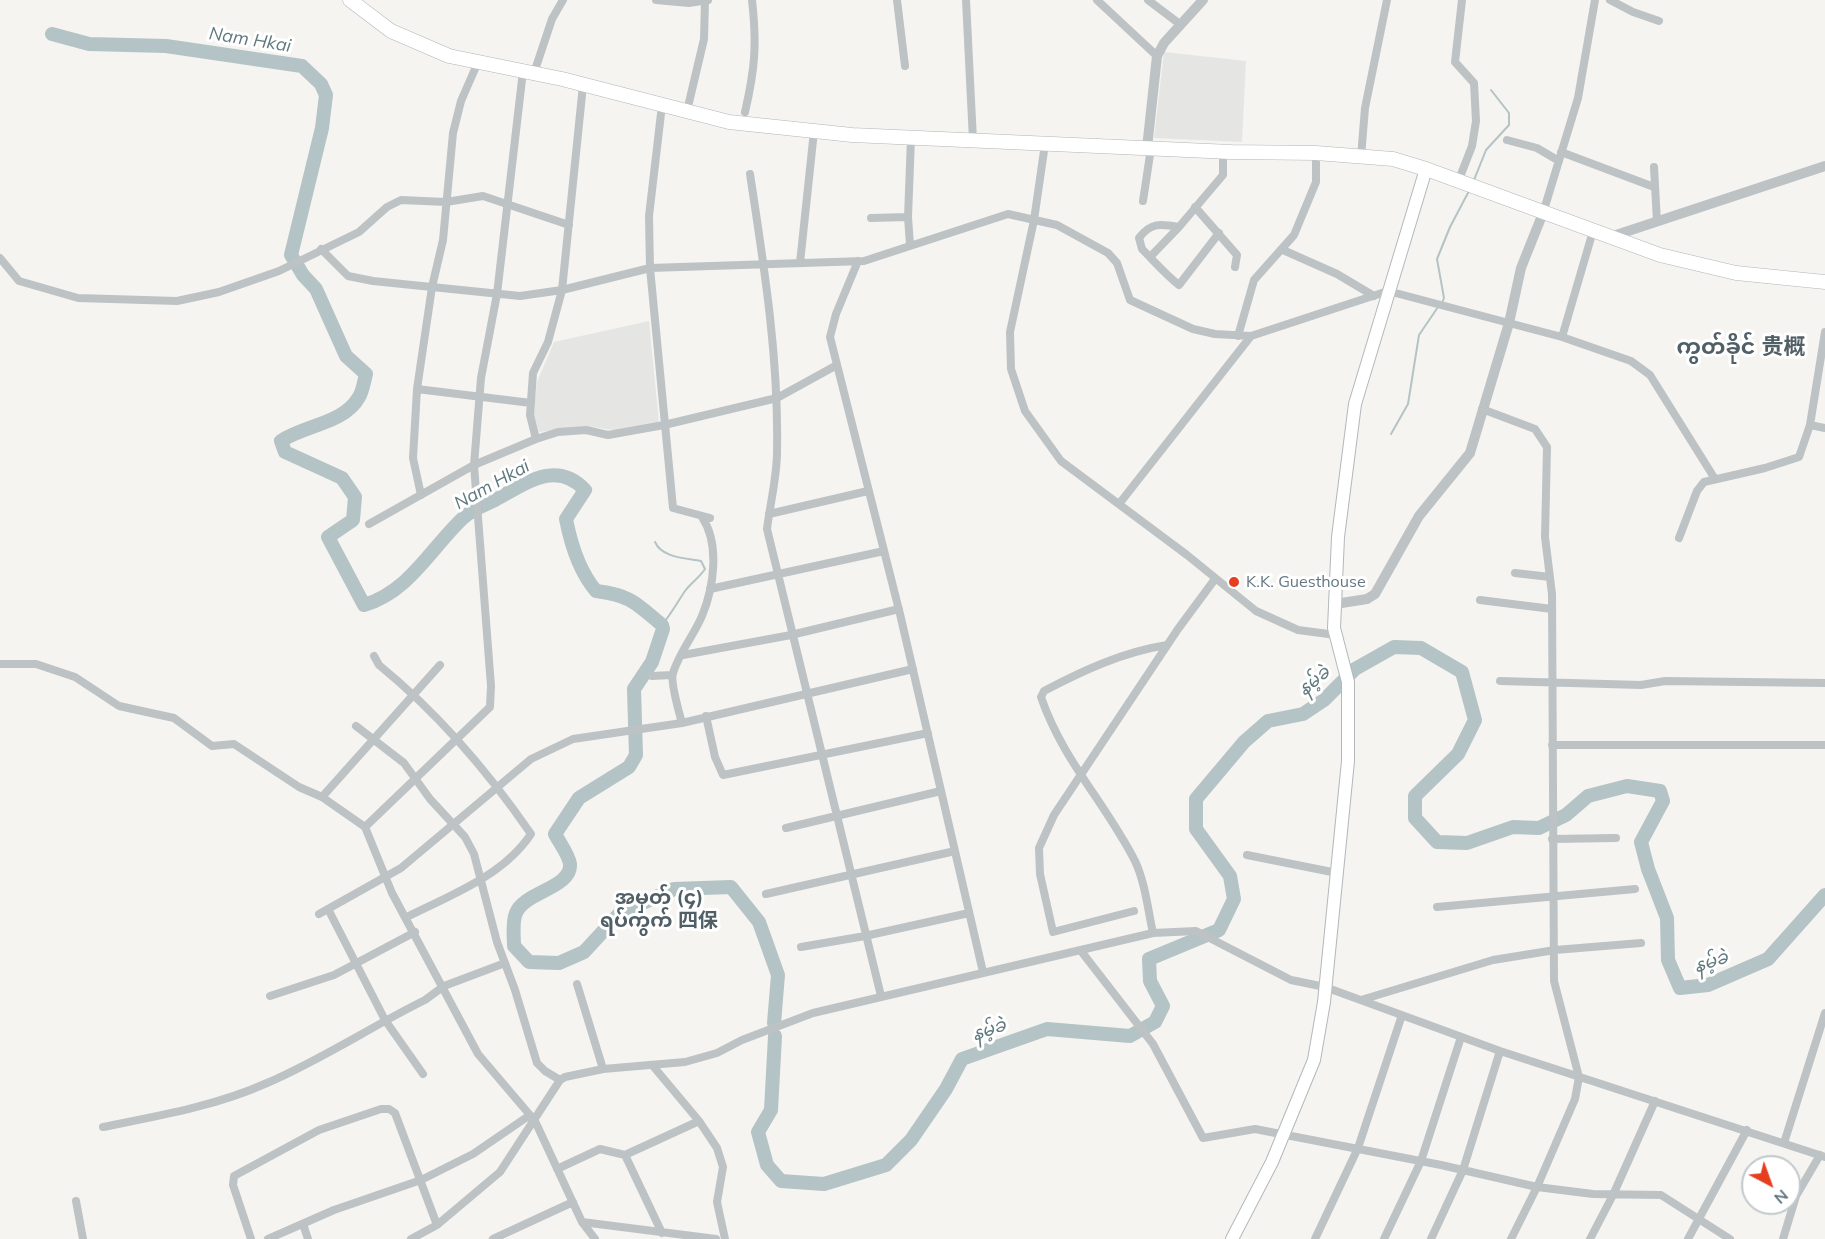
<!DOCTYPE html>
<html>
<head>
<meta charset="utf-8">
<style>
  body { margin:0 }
  #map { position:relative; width:1825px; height:1239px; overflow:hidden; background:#f5f4f0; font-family:Mulish,sans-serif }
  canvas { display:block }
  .north { position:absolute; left:1741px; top:1155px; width:60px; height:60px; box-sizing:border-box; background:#fff; border:2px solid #c1c9cd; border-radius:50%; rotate:139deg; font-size:16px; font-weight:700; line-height:24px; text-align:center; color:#637782 }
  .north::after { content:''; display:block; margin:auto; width:21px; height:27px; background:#e53f20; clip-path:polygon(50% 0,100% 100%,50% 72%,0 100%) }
</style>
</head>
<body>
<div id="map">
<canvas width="1825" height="1239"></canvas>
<div class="north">N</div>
</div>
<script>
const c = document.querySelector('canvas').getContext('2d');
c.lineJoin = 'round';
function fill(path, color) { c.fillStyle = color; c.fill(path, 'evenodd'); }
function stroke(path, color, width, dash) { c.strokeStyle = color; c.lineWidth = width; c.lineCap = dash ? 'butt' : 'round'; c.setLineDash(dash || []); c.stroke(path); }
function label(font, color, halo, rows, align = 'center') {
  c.font = font + ' Mulish,"Noto Sans SC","Noto Sans Myanmar",sans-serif'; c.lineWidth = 6; c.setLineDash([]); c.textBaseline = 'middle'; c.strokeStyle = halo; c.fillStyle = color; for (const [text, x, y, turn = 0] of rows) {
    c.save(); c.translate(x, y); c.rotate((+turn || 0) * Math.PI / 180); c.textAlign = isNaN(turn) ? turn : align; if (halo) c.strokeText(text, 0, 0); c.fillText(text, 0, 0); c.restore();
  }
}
const built = new Path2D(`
  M1164,52L1246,61L1242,142L1154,138Z
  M649,321L659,423L621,431L584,426L539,432L533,414L537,382L554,342Z`);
const stream = new Path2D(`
  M1474,180L1486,150L1509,125V113L1491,90
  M1442,303L1444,298L1437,259L1450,227L1469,191
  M1391,434L1408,404L1419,335L1438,307
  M655,542C662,558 686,558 701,561L705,569C699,578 691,583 685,591C677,603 671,614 662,625`);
const river = new Path2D(`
  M52,34L89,44L166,46L302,66L321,84L326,95L322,128L291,255L303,275L316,289L346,356L366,374C364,381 363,391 359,397C344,424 304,425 281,441L285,452L342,478L355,497L353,520L328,537L364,605C409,592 431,548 463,518C471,510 485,505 495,500C525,484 556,459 585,490L566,519C571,545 579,571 596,591C630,595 636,603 662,625L663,629L652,662L634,689L636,755L629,767L579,798L555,834C559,842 569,855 570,864C572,888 524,892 516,913C512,922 514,937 514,946L529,962L559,963L584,952L620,913L674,889L731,887L759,922L778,975L774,1023
  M775,1036L771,1110L758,1132L767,1165L781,1181L824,1184L886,1165L911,1140L946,1089L962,1059L1047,1029L1130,1036L1155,1022L1163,1006L1150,981L1149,959L1219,930L1234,899L1230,876L1196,829V799L1244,742L1268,721L1303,714L1324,700L1355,669L1394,647L1421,648L1462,672L1475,720L1458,754L1415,796V818L1437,842L1467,843L1513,827L1539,828L1566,815L1588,796L1627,786L1660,791L1663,801L1641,842L1648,869L1667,918L1668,960L1680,988L1708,985L1768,959L1825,895`);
const minor = new Path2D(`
  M656,0L689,3L708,0
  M897,0L905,66
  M966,0L973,140
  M1097,0L1157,56
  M1148,0L1181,25
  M1610,0L1633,12L1659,21
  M534,73L552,19L563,0
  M662,105L649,216L650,268L673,508L710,518
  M687,111L704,39L705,0
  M745,112C755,69 757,44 752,0
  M1507,140L1537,148L1559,161
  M1045,144L1034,220L1010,332L1011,369L1025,411L1061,461L1187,555L1256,611L1298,630L1336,635
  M1561,152L1654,187
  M1361,157L1365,108L1387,0
  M1654,167L1657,222
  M750,174C764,266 779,359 777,452C777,477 770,504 767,529L881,996
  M1458,182L1472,146L1476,121L1474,83L1455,62L1462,0
  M1143,201L1151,148
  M1195,207L1237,255L1235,267
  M1543,213L1578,98L1595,0
  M871,218L908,217
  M1219,233L1179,285C1165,274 1154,261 1142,249L1139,238C1151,222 1161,224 1179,227L1223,175V152
  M910,245L908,217L911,138
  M321,249L348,276L373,281L520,296L562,290L650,268L864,261L1008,214L1057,225L1108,253L1117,263L1130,300L1193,329L1215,334L1251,336L1388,291L1562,337L1631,361L1650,375L1715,479
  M1283,250L1337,274L1374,296
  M1152,255L1179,227
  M0,258L19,281L78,298L177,301L219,292L279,271L359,232L387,207L401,200L446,202L483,196L569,225
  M858,261L836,314L830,337L900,614L983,972
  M800,263L814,131
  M1238,336L1254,280L1294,235L1316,182V153
  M1562,337L1593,231
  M417,389L531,403
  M1482,409L1535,429L1547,447L1545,537L1552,594L1554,981L1579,1077L1575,1099L1537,1187L1511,1239
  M1810,425L1825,428
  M536,439L530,415L533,373L548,342L562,290L583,85
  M421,495L413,458L417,389L432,287L443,240L453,133L461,101L478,62
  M1119,504L1251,336
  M769,514L868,491
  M369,524L474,465L536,439L558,432L586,430L608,435L664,425L777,398L837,365
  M1679,538L1697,491L1704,482L1765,468L1799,457L1810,425L1825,332
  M1515,573L1550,577
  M710,589L884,551
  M1480,600L1552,609
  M683,655L791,635L899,609
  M374,656L379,665C439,714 487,770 531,834C503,876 451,895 407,917
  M0,664H36L75,677L119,706L174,718L212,746L234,744L299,787L322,797L365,827L392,893L478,1054L535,1121L582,1222L595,1239
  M652,676L672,675
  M1500,681L1641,685L1665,681L1825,683
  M706,716L715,757L723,775L928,733
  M682,723C679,712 670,682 673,673C679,653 694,635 702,616C714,587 720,544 702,517
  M356,726L404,763L430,799L465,837L474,854L497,942L515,990L537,1063L545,1071L560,1080
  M1552,745H1825
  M322,797L440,665
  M365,827L490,707L491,686L474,465L481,378L497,294L523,71
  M786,828L941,791
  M1552,839L1616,838
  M1247,855L1337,873
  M766,894L955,851
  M1437,907L1635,889
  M328,909L385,1020L423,1074
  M1134,911L1053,932L1040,874L1039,848L1054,815L1178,629L1215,579
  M319,914L401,868L531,759L573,739L682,723L913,669
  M1153,933C1148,910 1145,882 1135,861C1106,804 1062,759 1041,697L1044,691C1084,670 1123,652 1167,645
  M801,947L865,936L969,913
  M1081,951L1153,1044L1203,1138L1255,1129L1441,1165L1537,1187L1593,1194L1661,1195L1730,1239
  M577,984L603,1069
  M270,996L334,975L415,932
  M1361,1000L1493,960L1555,950L1641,943
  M653,1066L699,1121L717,1148L723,1167L717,1202L725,1239
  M103,1127C158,1116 216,1106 267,1083C321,1060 372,1026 425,1000L444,986L505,963
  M1784,1143L1825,1013
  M625,1155L662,1233
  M557,1169L600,1149L625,1155L699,1121
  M76,1201L83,1239
  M582,1222L716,1239
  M303,1224L308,1239
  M251,1239L233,1185L234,1176L319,1130L381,1109H389L395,1113L437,1225
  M268,1239L334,1210L421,1180L473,1154L530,1115
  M411,1239L437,1225L500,1172L560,1080L565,1077L603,1069L685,1062L717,1053L742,1040L813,1013L1153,933L1196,931L1291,980L1325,987L1500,1051L1825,1157
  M493,1239L573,1202
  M1315,1239L1358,1148L1402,1015
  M1384,1239L1421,1161L1461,1037
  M1431,1239L1463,1170L1500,1051
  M1590,1239L1613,1195L1655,1101
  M1688,1239L1747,1130
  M1783,1239L1796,1196L1820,1155`);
const tertiary = new Path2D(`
  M1147,148L1157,56L1164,43L1203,0
  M1610,237L1825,166
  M1335,604L1367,599L1375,594L1419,516L1470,453L1509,323L1521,268L1543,213`);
const secondary = new Path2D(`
  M1232,1239L1272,1162L1314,1060L1324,1002L1348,761V682L1334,628L1338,537L1355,404L1426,169`);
const trunk = new Path2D(`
  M350,0L391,31L449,56L562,79L729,122L852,135L1231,152L1316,153L1393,159L1426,169L1660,255L1736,273L1825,282`);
const markers = [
  [1234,582,6,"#e53f20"]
];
const poiNames = [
  ["K.K. Guesthouse",1246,582]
];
const waterNames = [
  ["Nam Hkai",250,40,9],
  ["Nam Hkai",492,485,-29],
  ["နမ့်ခဲ",1314,681,-40],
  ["နမ့်ခဲ",1711,962,-18],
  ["နမ့်ခဲ",989,1030,-19]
];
const quarterNames = [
  ["အမှတ် (၄)",659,898],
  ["ရပ်ကွက် 四保",659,921]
];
const districtNames = [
  ["ကွတ်ခိုင် 贵概",1741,347]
];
fill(built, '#e5e6e4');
stroke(stream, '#b4c3c5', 2);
stroke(river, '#b4c3c5', 14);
stroke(secondary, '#b2b8bc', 14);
stroke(trunk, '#b1b5b8', 15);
stroke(minor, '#bdc2c5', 8);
stroke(tertiary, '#bdc2c5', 10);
stroke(secondary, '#fff', 12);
stroke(trunk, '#fff', 14);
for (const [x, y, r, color] of markers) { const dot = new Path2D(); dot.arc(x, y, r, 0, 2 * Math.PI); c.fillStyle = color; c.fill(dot); stroke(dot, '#fff', 2); }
label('16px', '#637782', '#fff', poiNames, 'left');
label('italic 18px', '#5f797f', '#fff', waterNames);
label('bold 20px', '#515f67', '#fff', quarterNames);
label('bold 22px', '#515f67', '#fff', districtNames);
</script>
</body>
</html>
